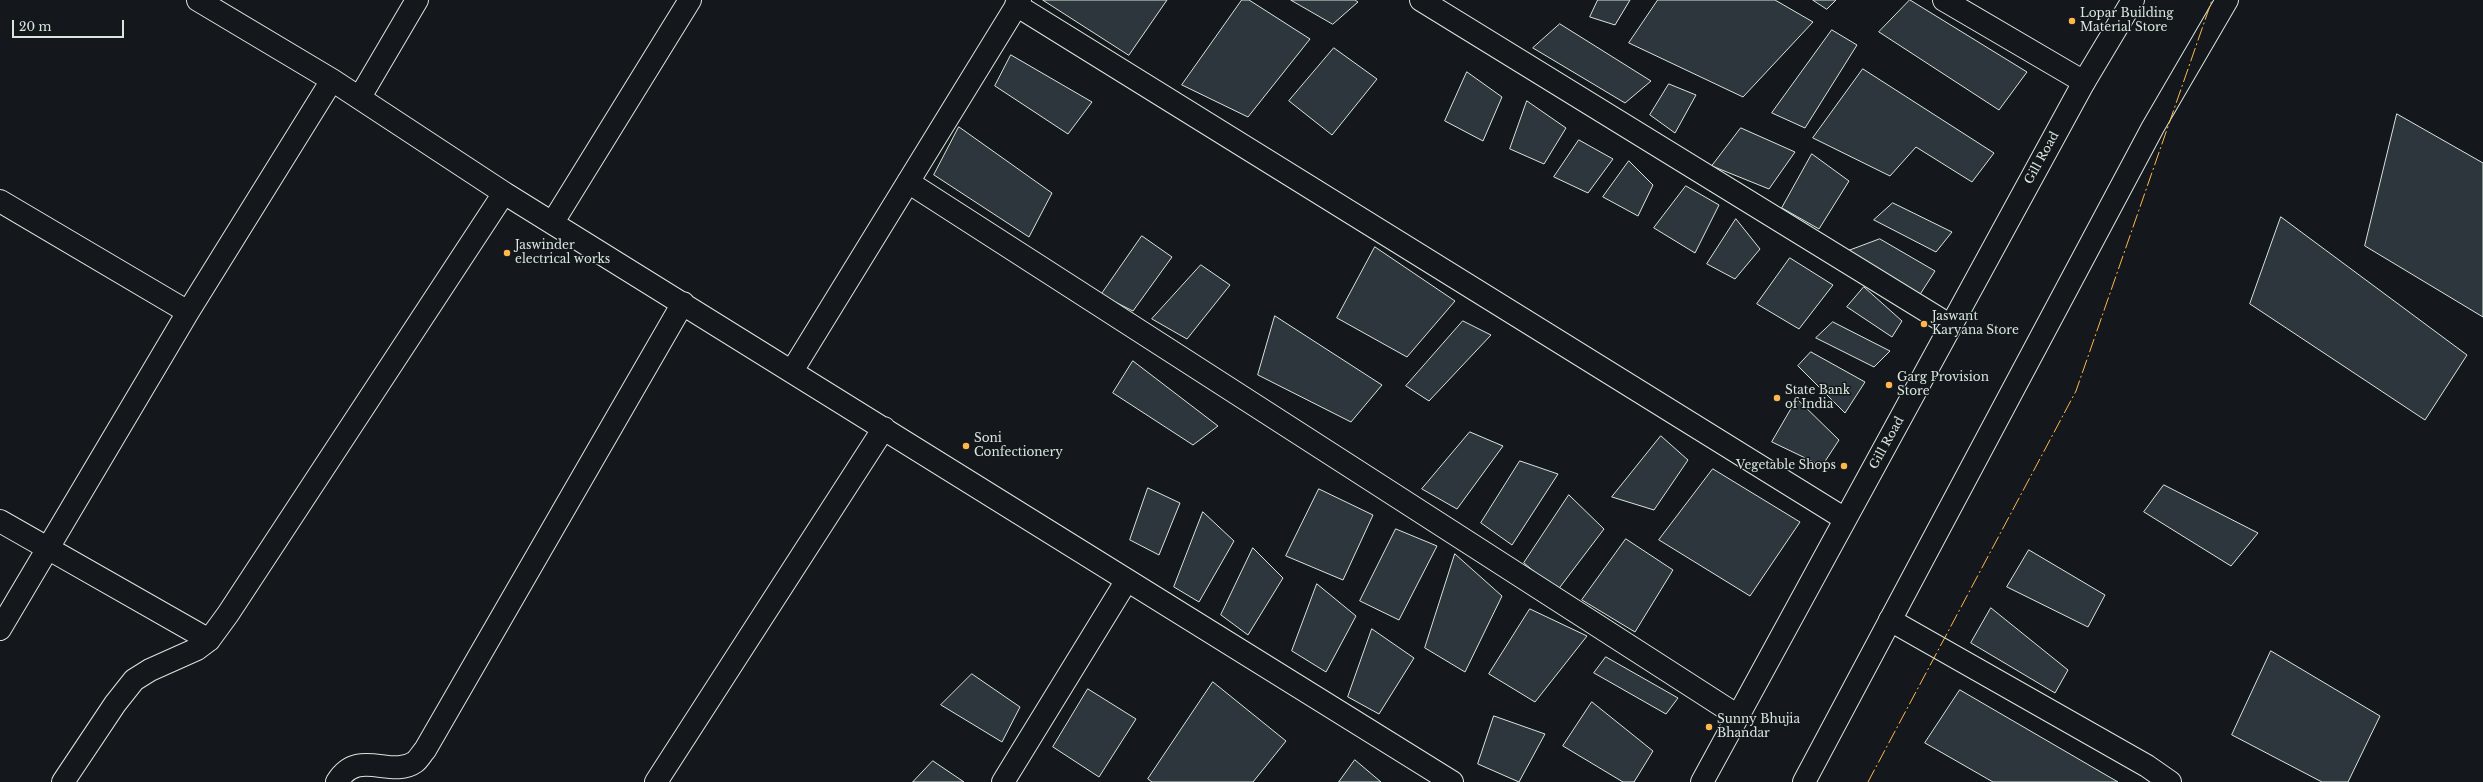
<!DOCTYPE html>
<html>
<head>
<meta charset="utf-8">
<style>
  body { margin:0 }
  #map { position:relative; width:2483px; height:782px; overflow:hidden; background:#14181c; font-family:"Libre Baskerville",serif }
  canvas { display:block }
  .scale { position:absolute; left:12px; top:20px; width:112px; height:18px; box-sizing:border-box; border:2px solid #d8e6dc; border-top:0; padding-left:5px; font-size:12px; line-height:14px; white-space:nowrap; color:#d8e6dc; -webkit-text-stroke:3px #14181c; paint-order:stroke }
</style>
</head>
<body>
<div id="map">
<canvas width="2483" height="782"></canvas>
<div class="scale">20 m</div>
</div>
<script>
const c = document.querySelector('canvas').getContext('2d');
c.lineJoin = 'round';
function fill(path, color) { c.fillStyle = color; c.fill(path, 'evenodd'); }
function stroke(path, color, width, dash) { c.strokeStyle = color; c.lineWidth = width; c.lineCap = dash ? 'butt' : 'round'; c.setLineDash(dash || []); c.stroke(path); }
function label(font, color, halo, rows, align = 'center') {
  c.font = font + ' "Libre Baskerville",serif'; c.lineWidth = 3; c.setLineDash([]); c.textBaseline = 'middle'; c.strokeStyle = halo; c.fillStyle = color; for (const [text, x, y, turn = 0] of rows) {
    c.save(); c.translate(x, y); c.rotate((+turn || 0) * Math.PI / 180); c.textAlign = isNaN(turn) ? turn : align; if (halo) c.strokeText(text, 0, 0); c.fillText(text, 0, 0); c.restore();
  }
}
const building = new Path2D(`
  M1043,0H1167L1129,55Z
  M1242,0H1249L1310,39L1248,117L1182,85Z
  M1291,0H1355L1358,2L1333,24Z
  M1598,0H1630L1615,25L1590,17Z
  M1658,0H1775L1813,22L1743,97L1629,43Z
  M1813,0H1836L1827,9Z
  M1910,0L2027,72L1999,110L1879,32Z
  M1560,24L1651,81L1625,103L1533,48Z
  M1832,30L1857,45L1805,128L1772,113Z
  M1334,48L1377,79L1332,135L1289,101Z
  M1011,55L1092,102L1068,134L995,86Z
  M1863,69L1994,153L1972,182L1916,147L1890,176L1813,138Z
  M1467,72L1502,97L1483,141L1445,121Z
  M1669,84L1696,95L1675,133L1650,115Z
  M1527,101L1566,128L1544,164L1510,149Z
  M2397,114L2483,163V317L2365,246Z
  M959,127L1052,193L1029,237L934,175Z
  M1741,128L1795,152L1769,189L1712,166Z
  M1579,140L1613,159L1588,193L1554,177Z
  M1812,154L1849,181L1819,229L1782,208Z
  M1629,161L1653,185L1638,216L1603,197Z
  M1686,186L1719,205L1695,253L1654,228Z
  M1893,203L1952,232L1936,252L1874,220Z
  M2281,217L2467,355L2425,420L2250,304Z
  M1736,219L1760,249L1735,279L1707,264Z
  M1142,236L1172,257L1133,311L1101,295Z
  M1880,239L1935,271L1919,296L1848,251Z
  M1375,247L1455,301L1407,357L1337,318Z
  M1790,258L1833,285L1799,329L1757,304Z
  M1201,265L1230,285L1187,339L1152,319Z
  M1864,287L1902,321L1892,337L1847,307Z
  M1275,316L1382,385L1351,422L1258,375Z
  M1463,321L1491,335L1429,401L1406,386Z
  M1833,322L1890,351L1874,367L1816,338Z
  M1811,352L1865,382L1845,413L1798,366Z
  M1133,361L1218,426L1193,445L1113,393Z
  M1797,399L1839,440L1822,466L1772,442Z
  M1470,432L1503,446L1457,509L1422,489Z
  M1661,436L1688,460L1654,510L1612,497Z
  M1520,461L1558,474L1512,545L1481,523Z
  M1713,469L1800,522L1750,596L1659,540Z
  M2164,485L2258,533L2231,566L2144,512Z
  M1148,488L1180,503L1159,555L1130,540Z
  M1319,489L1373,515L1343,580L1286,556Z
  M1569,495L1604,529L1557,591L1524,563Z
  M1203,512L1234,541L1199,602L1174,587Z
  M1396,529L1437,546L1399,620L1360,601Z
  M1626,539L1673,570L1635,632L1582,600Z
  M1253,548L1283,578L1248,635L1221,615Z
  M2029,550L2105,595L2088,627L2007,587Z
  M1455,554L1502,596L1465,672L1425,648Z
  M1317,584L1356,616L1326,672L1292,651Z
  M1991,608L2068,670L2055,693L1971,643Z
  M1530,609L1587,636L1535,702L1489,674Z
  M1372,629L1414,658L1379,714L1348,697Z
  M2271,651L2380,716L2348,782H2322L2232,735Z
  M1606,657L1678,698L1666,714L1594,673Z
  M972,674L1020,707L1002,742L941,705Z
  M1213,682L1286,741L1253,782H1152L1148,779Z
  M1088,689L1136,719L1099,777L1053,747Z
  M1960,690L2118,782H1993L1925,743Z
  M1592,702L1653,751L1634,782H1623L1563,746Z
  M1494,716L1545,734L1519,782L1478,764Z
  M1355,760L1381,782H1339Z
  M933,761L964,782H913Z`);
const minor = new Path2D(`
  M198,0L332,80L504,193
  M1421,0L1951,326
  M1944,0L2084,82
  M1016,5L1845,519
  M360,97L417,0
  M908,182L1738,716
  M0,201L188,312
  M553,222L690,0
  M792,371L1020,0
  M0,521L209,640
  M1890,620L2147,766L2170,782
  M0,629L188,312L332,80
  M63,782L115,704L134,680L150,670L197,649L209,640L228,614L504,193L1452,782
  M337,782C358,747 391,779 415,762C419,759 422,753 425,750L683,303
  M656,782L884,428
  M1003,782L1127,580`);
const major = new Path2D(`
  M1702,782L2084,82L2133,0
  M1804,782L2153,127L2227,0`);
const power = new Path2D(`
  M1868,782L2076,391L2212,0`);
const markers = [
  [2072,21,4,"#ffb74d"],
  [507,253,4,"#ffb74d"],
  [1924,324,4,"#ffb74d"],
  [1889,385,4,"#ffb74d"],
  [1777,398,4,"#ffb74d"],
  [966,446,4,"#ffb74d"],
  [1844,466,4,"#ffb74d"],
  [1709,727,4,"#ffb74d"]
];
const poiNames = [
  ["Lopar Building",2080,14],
  ["Material Store",2080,28],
  ["Jaswinder",515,246],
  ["electrical works",515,260],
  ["Jaswant",1932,317],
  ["Karyana Store",1932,331],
  ["Garg Provision",1897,378],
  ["Store",1897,392],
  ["State Bank",1785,391],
  ["of India",1785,405],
  ["Soni",974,439],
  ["Confectionery",974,453],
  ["Vegetable Shops",1836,466,"right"],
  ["Sunny Bhujia",1717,720],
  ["Bhandar",1717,734]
];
const streetNames = [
  ["Gill Road",2042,158,-61],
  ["Gill Road",1887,443,-61]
];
fill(building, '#2c363c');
stroke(building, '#d8e6dc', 1);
stroke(minor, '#d8e6dc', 24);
stroke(major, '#d8e6dc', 24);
stroke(minor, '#14181c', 22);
stroke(major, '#14181c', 22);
stroke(power, '#ffb74d', 1, [14, 3, 2, 3]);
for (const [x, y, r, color] of markers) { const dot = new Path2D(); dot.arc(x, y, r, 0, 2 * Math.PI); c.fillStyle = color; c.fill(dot); stroke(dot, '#14181c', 1.5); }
label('12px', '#d8e6dc', '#14181c', poiNames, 'left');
label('12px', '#d8e6dc', '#14181c', streetNames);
</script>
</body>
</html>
